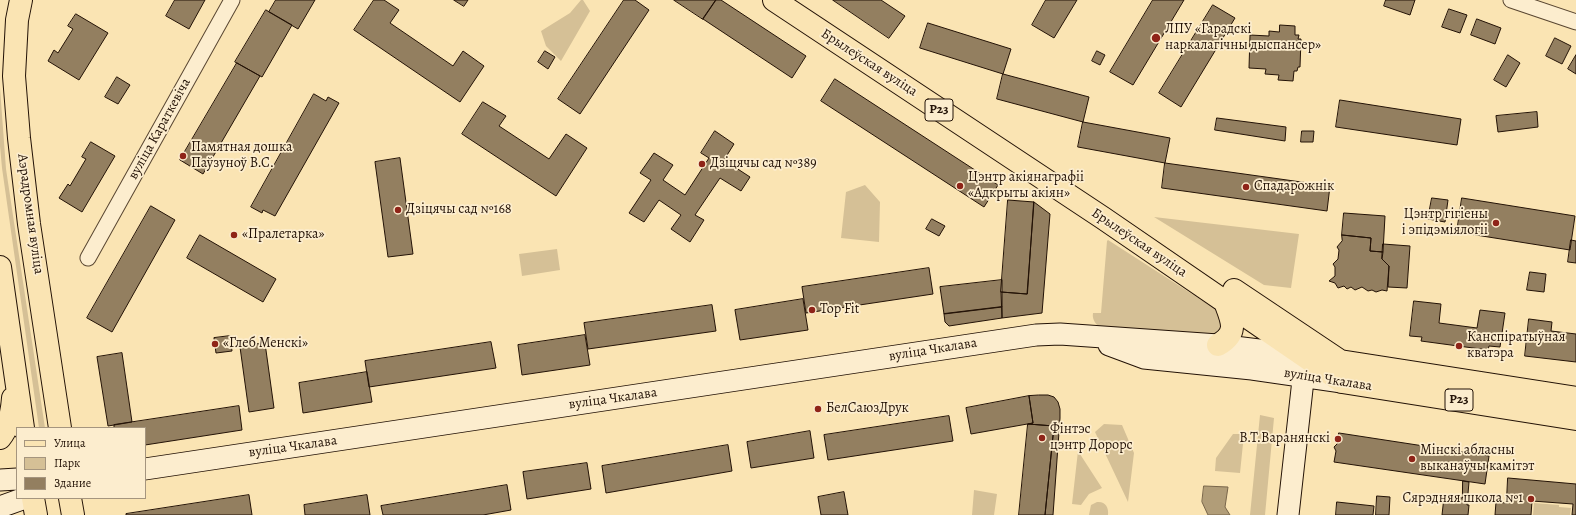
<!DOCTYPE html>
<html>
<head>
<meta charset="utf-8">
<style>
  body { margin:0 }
  #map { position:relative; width:1576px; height:515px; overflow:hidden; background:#fae4b3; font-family:Alegreya,serif }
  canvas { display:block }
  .legend { position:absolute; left:16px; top:427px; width:130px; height:72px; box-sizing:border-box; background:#fcedce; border:1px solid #a5957e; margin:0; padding:5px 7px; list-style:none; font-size:12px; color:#231206 }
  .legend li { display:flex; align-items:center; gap:8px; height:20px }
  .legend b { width:20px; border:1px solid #a5957e }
</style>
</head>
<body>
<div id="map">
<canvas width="1576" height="515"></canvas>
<ul class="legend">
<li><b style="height:5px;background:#fae4b3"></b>Улица</li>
<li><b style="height:11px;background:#d5c096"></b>Парк</li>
<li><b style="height:11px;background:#937f60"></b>Здание</li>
</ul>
</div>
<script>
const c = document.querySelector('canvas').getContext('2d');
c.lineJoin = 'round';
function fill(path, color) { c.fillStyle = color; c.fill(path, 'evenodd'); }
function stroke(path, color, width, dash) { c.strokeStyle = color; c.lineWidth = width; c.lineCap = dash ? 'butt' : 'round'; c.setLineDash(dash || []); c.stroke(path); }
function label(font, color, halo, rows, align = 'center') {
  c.font = font + ' Alegreya,serif'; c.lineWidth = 3.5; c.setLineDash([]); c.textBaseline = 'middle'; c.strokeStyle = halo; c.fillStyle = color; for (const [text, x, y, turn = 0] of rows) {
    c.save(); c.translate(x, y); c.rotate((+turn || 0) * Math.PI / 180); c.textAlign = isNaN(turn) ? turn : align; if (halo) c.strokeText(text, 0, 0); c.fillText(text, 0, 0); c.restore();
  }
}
const green = new Path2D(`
  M581,0H583L590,11L561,61L546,46L541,31L570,13Z
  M0,88L6,169L45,428H39L2,168L0,146Z
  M865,185L880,202L879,242L841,238L846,192Z
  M1154,217L1299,234L1291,288L1264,285Z
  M1108,240L1220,312L1224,322L1219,336L1099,327C1095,323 1092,319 1093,313H1101L1107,241Z
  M557,249L560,270L522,276L519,254Z
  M1260,415L1274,418L1265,515H1250Z
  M1104,424L1122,425L1134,453L1128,502L1095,432Z
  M1233,434H1244L1240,473L1215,471L1216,458Z
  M1078,451L1102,488L1089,494L1081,505L1072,504Z
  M974,490L997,494L994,515H972Z
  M1097,502C1105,501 1109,507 1108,515H1089L1091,505Z
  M1534,503L1559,505V507L1571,508L1570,515H1533Z`);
const water = new Path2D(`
  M1204,486L1228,487L1225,507L1230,515H1208L1202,502Z`);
const building = new Path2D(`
  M175,0H205L189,29L166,16Z
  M276,0H315L298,29L269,12Z
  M374,0H384L399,10L390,23L453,66L463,51L484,66L460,102L354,30Z
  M454,0H468L464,6Z
  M624,0H635L649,10L580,114L558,99Z
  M674,0H716L703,19Z
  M716,0H721L806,56L792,78L703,19Z
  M833,0H881L905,16L889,38Z
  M1046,0H1077L1054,38L1032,25Z
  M1153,0H1184L1133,85L1110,72Z
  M1386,0H1415L1410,15L1384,6Z
  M1213,5L1235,18L1181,107L1159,93Z
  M1449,9L1467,15L1460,33L1442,27Z
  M266,10L292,25L262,77L235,62Z
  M76,14L108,33L79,80L48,61L54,50L58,53L73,29L68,26Z
  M1477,19L1501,28L1495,44L1471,35Z
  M928,23L1011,49L1003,74L920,48Z
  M1280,25L1295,26V35H1299L1298,39H1301L1300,67H1298L1297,71H1294L1293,81L1278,80L1279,75L1265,74L1266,69L1249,68L1250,35L1269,36V31L1279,32Z
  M1555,38L1571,46L1562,64L1546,56Z
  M545,51L555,57L548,69L538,62Z
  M1097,51L1105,55L1100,65L1092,61Z
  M1508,55L1520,63L1506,87L1494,80Z
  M1576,55V74L1568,69Z
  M237,63L260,76L203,174L180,160Z
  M1003,74L1089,97L1083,122L997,99Z
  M117,77L130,85L118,104L105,97Z
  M835,79L998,185L984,207L821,101Z
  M314,94L326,101L328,97L339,103L275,216L263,210L262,213L251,207Z
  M1340,100L1461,119L1457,145L1336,127Z
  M483,102L506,116L499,126L549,159L566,134L587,148L556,196L462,134Z
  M1537,112L1538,127L1498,132L1496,116Z
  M1217,118L1286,127L1285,141L1215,130Z
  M1083,122L1170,138L1165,163L1078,147Z
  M715,131L734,144L724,160L750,177L741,191L720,178L695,215L704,220L690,242L671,229L681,215L659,200L644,222L629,213L651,180L640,173L654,153L673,165L663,180L685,195L709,158L701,153Z
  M1302,131H1314L1313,142H1301Z
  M91,142L115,156L82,212L59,198L68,184L70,186L86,159L82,157Z
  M400,158L413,254L388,257L375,162Z
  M1165,163L1330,186L1327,211L1162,188Z
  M1432,198L1448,200L1445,222L1428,219Z
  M1462,198L1575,216L1570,250L1457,232Z
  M1008,200L1034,202L1027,294L1001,292Z
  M1034,202L1050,214L1042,313L1002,318L1001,292L1027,294Z
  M151,206L175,220L112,332L87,318Z
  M1344,213L1385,216L1383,252L1370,251L1371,238L1342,235Z
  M932,219L945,226L939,236L926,229Z
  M200,235L276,279L263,302L187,258Z
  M1342,235L1371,238L1370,251L1383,252L1382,259L1389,266L1387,291L1382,290L1376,292L1372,290L1368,291L1362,287L1355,290L1351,287L1347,289L1344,286L1338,288L1335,283L1329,281L1335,276V267L1333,264L1338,259L1339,250L1337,247L1342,241Z
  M1571,240L1576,241V263L1568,262Z
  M1383,244L1410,246L1407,288L1388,287L1389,266L1382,259Z
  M929,268L933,294L806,313L802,287Z
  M1530,272L1546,274L1544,292L1527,290Z
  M1002,280V307L944,314L940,287Z
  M803,299L808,330L740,340L735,310Z
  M1414,301L1441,304L1439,323L1477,328L1480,310L1505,313L1500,347L1489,346L1488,350L1421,341L1422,337L1410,336Z
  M712,305L716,331L588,349L584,323Z
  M1002,307V318L949,326L945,322L944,314Z
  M1529,319L1552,322L1551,331L1576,334V362L1525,356Z
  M585,335L590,365L522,375L518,345Z
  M230,336L232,351L216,353L214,338Z
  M491,342L496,368L369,387L365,361Z
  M265,343L274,408L249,412L240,347Z
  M122,353L132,422L108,426L97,357Z
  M367,372L372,402L303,413L299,383Z
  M1039,395H1048L1054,397L1058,402L1060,409V418L1053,515H1045L1054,426L1028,424L1033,423L1029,396Z
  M1029,396L1033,423L971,434L966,408Z
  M239,406L242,430L145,445V428H114V425Z
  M949,416L953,441L828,460L824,435Z
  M1028,424L1054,426L1045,515H1019Z
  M810,431L814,458L751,468L747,442Z
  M1339,433L1489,456L1485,484L1334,462L1336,451L1334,447L1337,444Z
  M728,445L732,471L606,493L602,466Z
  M587,463L591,489L527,499L523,472Z
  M1508,478L1576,484V515H1572L1573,504L1532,501L1531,515H1495L1496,502L1506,503Z
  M1463,481L1469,482L1467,505H1469L1468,515H1442L1444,497L1462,498Z
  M507,485L511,510L483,515H383L381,506Z
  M844,492L848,515H821L818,497Z
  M249,495L252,515H126V514Z
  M367,495L370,515H305L304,505Z
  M1377,496L1390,497L1389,515H1376Z
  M1337,502L1374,506L1373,515H1336Z`);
const street = new Path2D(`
  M1511,0L1576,22
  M88,258L232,0`);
const secondary = new Path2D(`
  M1109,345L1144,358L1252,369L1342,382
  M145,469L1036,335L1060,334L1218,345L1308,356
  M0,480L17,479
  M0,507L25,498
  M1288,515L1305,362`);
const primary = new Path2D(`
  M21,0L17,20L14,76L19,138L29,224L60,428
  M774,0L1103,218L1342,382L1576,419
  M0,267L23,428
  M1234,290L1340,361L1576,398
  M1218,345C1239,333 1232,321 1225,302
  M0,438C9,427 12,412 13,398
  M33,498L36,515
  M70,498L73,515`);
const markers = [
  [1156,38,5,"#8f2418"],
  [183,156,4,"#8f2418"],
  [702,164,4,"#8f2418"],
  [960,186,4,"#8f2418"],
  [1246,187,4,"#8f2418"],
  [398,210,4,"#8f2418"],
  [1496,223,4,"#8f2418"],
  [234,235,4,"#8f2418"],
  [812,310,4,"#8f2418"],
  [215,344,4,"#8f2418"],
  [1459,346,4,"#8f2418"],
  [818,409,4,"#8f2418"],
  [1042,438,4,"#8f2418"],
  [1338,439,4,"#8f2418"],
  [1412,459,4,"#8f2418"],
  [1531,499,4,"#8f2418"]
];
const shields = [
  [939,110,28],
  [1459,400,28]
];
const shieldNames = [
  ["Р23",939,110],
  ["Р23",1459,400]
];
const poiNames = [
  ["ЛПУ «Гарадскі",1165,30],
  ["наркалагічны дыспансер»",1165,46],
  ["Памятная дошка",191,148],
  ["Паўзуноў В.С.",191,164],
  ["Дзіцячы сад №389",710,164],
  ["Цэнтр акіянаграфіі",968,178],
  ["«Адкрыты акіян»",968,194],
  ["Спадарожнік",1254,187],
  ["Дзіцячы сад №168",406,210],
  ["Цэнтр гігіены",1488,215,"right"],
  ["і эпідэміялогіі",1488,231,"right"],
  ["«Пралетарка»",242,235],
  ["Top Fit",820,310],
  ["Канспіратыўная",1467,338],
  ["кватэра",1467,354],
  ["«Глеб Менскі»",223,344],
  ["БелСаюзДрук",826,409],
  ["Фінтэс",1050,430],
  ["цэнтр Дорорс",1050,446],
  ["В.Т.Варанянскі",1330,439,"right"],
  ["Мінскі абласны",1420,451],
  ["выканаўчы камітэт",1420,467],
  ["Сярэдняя школа №1",1523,499,"right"]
];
const streetNames = [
  ["Брылеўская вуліца",869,63,33],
  ["вуліца Караткевіча",160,129,-61],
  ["Аэрадромная вуліца",30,214,82],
  ["Брылеўская вуліца",1139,243,34],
  ["вуліца Чкалава",933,350,-9],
  ["вуліца Чкалава",1328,380,9],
  ["вуліца Чкалава",613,399,-8],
  ["вуліца Чкалава",293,447,-8]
];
fill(green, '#d5c096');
fill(water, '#b19d78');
stroke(water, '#78654a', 1);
fill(building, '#937f60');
stroke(building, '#231206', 1);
stroke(street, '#594631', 17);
stroke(secondary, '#231206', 23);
stroke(primary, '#231206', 24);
stroke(street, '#fcedce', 15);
stroke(secondary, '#fcedce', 21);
stroke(primary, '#fae4b3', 22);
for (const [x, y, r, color] of markers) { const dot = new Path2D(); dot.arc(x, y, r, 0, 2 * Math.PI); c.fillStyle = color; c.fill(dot); stroke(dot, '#fcedce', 1.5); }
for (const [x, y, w] of shields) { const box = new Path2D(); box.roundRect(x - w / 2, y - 11, w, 22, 3); c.fillStyle = '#fcedce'; c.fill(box); stroke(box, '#231206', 1); }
label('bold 13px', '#231206', null, shieldNames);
label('14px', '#231206', '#fcedce', poiNames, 'left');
label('14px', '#231206', '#fcedce', streetNames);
</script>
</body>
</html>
